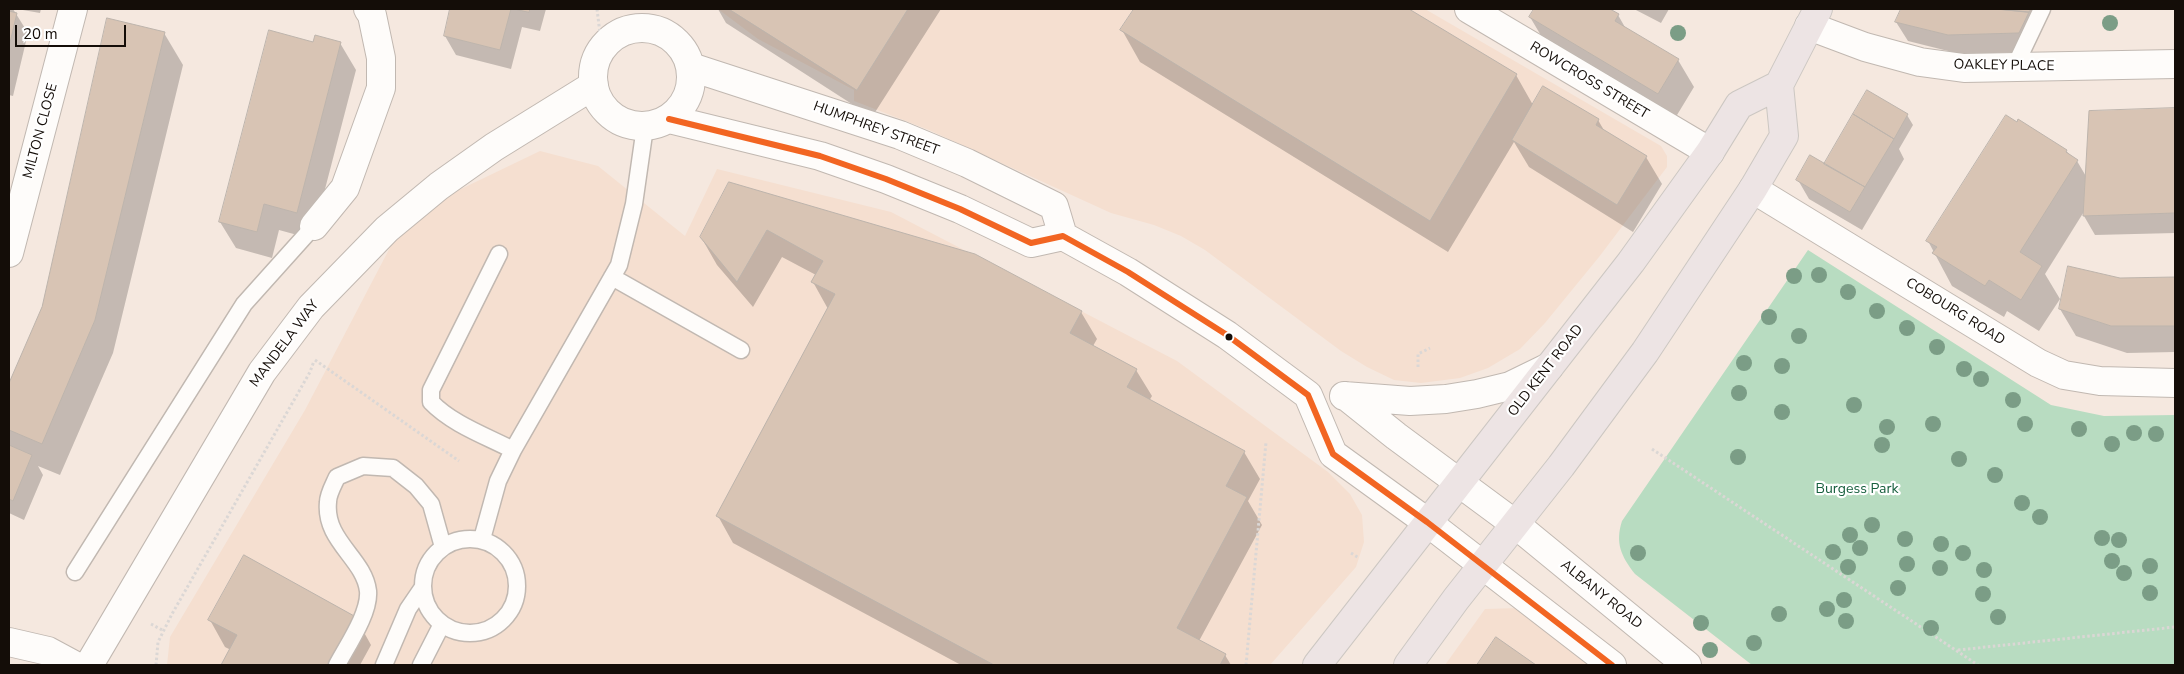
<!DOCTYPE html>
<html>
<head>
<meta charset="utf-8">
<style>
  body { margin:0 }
  #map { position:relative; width:2184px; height:674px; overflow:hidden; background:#f5e8df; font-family:"Nunito Sans",sans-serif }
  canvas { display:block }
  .frame { position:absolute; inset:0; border:10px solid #140d08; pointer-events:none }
  .scale { position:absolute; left:15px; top:25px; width:111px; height:22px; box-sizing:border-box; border:2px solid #140d08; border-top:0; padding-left:6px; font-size:15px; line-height:18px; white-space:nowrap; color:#140d08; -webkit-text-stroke:4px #fff; paint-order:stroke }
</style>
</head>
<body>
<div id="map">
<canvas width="2184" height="674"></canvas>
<div class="frame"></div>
<div class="scale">20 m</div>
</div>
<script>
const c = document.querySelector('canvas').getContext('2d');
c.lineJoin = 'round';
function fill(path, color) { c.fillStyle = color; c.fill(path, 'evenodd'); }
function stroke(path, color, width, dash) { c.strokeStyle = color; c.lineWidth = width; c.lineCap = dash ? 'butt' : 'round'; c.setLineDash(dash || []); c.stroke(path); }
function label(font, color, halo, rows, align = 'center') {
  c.font = font + ' "Nunito Sans",sans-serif'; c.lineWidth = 4.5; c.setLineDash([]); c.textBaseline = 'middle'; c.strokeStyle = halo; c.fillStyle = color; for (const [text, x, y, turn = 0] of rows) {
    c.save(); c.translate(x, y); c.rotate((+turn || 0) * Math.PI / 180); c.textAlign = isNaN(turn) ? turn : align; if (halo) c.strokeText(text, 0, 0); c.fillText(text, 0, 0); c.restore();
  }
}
const built = new Path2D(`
  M718,9H1425L1661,146L1667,156V167L1599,257L1545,323L1520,349L1488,368L1460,378L1421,383L1394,380L1367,367L1341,351L1205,250L1181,236L1154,225L1111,213L929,130L854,101V90L758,39Z
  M540,151L598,166L685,236L717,169L891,212L1177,361L1328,472L1350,494L1362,515L1364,542L1356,567L1270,665H167L170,637L305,410L407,215Z
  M1519,608L1594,665H1445L1485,609Z`);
const green = new Path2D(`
  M1808,250L2051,405L2104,416L2175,415V665H1752L1635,574C1621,556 1615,543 1622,521Z`);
const shadow = new Path2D(`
  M9,9H13L28,33L13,96L9,95Z
  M17,9H41L40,13Z
  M452,9H546L540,31L522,27L511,69L456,55L445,36Z
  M718,9H941L872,117L726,23Z
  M1135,9H1406L1516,75L1533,105L1598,120L1605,132L1646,157L1662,184L1633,232L1529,167L1514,142L1448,252L1140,62L1122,30Z
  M1535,9H1608L1618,15L1626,29L1678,60L1694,87L1674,120L1546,44L1530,17Z
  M1634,9H1669L1661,23Z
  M1903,9H2048L2030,52L1960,54L1908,41L1896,22Z
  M164,33L183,65L113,353L60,475L38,466L43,475L24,520L9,513V386Z
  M314,43H340L356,70L312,239L279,230L272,258L236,248L220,222Z
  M2175,109V233L2095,235L2084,216L2085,210L2045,274L2060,299L2039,331L2007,311L2004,317L1952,286L1928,241L2066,151L2077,161L2087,178L2091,112Z
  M1907,115L1913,125L1899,149L1904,159L1862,230L1809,199L1798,180L1825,166Z
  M730,183L1081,312L1097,339L1093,346L1136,370L1152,396L1149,401L1244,452L1260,479L1248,501L1262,525L1199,641L1225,655L1231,665H961L733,543L718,516L828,309L813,282L816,275L782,257L753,307L717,265L701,237Z
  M2175,278V352L2127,353L2076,336L2060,309L2120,279Z
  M356,618L371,645L360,665H222L231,650L225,647L210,620Z
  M1497,639L1534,665H1478Z`);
const building = new Path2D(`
  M450,9H511L500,50L444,36Z
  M514,9H530L529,12Z
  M729,9H908L857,90Z
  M1134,9H1409L1517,74L1430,221L1120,30Z
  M1534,9H1610L1619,14L1615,21L1679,59L1658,94L1529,17Z
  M1901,9H1997L2029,12L2019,33L1948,35L1895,22Z
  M1997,9H2031L2029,12Z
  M9,11L17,13L9,47Z
  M107,18L165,32L95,320L42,444L9,430V383L42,307Z
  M269,30L313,42L315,35L341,42L297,213L264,204L257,232L219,222Z
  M1543,86L1599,119L1596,125L1647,156L1617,205L1512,140Z
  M1867,90L1908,114L1894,139L1853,114Z
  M2175,108V213L2083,216L2089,111Z
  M1853,114L1894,139L1865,187L1824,164Z
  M2006,115L2017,122L2018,119L2067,150L2066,152L2078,160L2020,252L2042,266L2021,300L1989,280L1985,286L1932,253L1937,247L1926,241Z
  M1810,155L1865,187L1850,212L1796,180Z
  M729,182L975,254L1082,311L1070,333L1137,369L1127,387L1245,451L1226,486L1247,497L1177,628L1226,654L1220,665H994L716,516L835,294L811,282L823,261L767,230L737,282L700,237Z
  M2068,266L2120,278L2175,277V326H2111L2059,309Z
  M9,445L32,455L13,501L9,499Z
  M244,555L356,617L330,665H221L237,635L208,620Z
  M1496,637L1536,665H1477Z`);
const path = new Path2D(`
  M597,9L602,50
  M315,360L459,461
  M1418,367V354L1430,348
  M1652,449L1978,665
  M1351,553L1359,558
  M151,624L164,631
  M1958,650L2175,627
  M156,665L158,642L172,614L310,372L314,361
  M1246,665L1266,442`);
const service = new Path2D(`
  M2014,68L2042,9
  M499,254L431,390V402C452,424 486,436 513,450
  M612,277L741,350
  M482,539L498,481L513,450L619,265L634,204L645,127
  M423 586a47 47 0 1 1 94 0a47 47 0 1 1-94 0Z
  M75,572L244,304L314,226
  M337,665C347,646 370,613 368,591C364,558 324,541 328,502C328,494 334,484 337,477L363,466L393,468L416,486L431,504L443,547
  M384,665L408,609L423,587
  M421,665L442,624`);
const minor = new Path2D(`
  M1469,9L1710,152
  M1809,26L1865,47L1920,62L1964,68L2175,64
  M1753,189L2038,363L2064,375L2100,381L2175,383
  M314,226L345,188L381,88V58L372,15L368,9
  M9,253L73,9`);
const secondary = new Path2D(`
  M593 77a49 49 0 1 1 98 0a49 49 0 1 1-98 0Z
  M691,67L900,135L967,163L1054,206L1063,236
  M669,119L820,156L886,179L960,209L1031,243L1063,236L1128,272L1227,335L1308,395L1333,454L1427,522L1612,665
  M1344,396L1410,401L1446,399L1477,394L1510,386L1549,367
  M1346,396L1396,436L1515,524L1687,665
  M9,642L48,651L74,665
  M89,665L262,372L311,307L387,229L439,186L494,147L594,85`);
const trunk = new Path2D(`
  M1317,665L1631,262L1710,152L1739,105L1779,85
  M1408,665L1456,599L1561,466L1645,352L1753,189L1784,136L1779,85L1818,9`);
const bus1 = new Path2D(`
  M669,119L820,156L886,179L960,209L1031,243L1063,236L1128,272L1227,335L1308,395L1333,454L1427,522L1612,665`);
const trees = [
  [2110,23],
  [1678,33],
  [1819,275],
  [1794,276],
  [1848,292],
  [1877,311],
  [1769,317],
  [1907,328],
  [1799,336],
  [1937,347],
  [1744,363],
  [1782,366],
  [1964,369],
  [1981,379],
  [1739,393],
  [2013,400],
  [1854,405],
  [1782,412],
  [1933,424],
  [2025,424],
  [1887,427],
  [2079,429],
  [2134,433],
  [2156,434],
  [2112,444],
  [1882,445],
  [1738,457],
  [1959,459],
  [1995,475],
  [2022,503],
  [2040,517],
  [1872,525],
  [1850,535],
  [2102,538],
  [1905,539],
  [2119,540],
  [1941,544],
  [1860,548],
  [1833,552],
  [1638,553],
  [1963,553],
  [2112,561],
  [1907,564],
  [2150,566],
  [1848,567],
  [1940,568],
  [1984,570],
  [2124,573],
  [1898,588],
  [2150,593],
  [1983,594],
  [1844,600],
  [1827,609],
  [1779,614],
  [1998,617],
  [1846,621],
  [1701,623],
  [1931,628],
  [1754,643],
  [1710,650]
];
const markers = [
  [1229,337,4.5,"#140d08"]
];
const streetNames = [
  ["OAKLEY PLACE",2004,66,1],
  ["ROWCROSS STREET",1589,81,31],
  ["HUMPHREY STREET",876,129,20],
  ["MILTON CLOSE",41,131,-75],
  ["COBOURG ROAD",1955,312,32],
  ["MANDELA WAY",285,344,-53],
  ["OLD KENT ROAD",1546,371,-52],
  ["ALBANY ROAD",1601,595,39]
];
const parkNames = [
  ["Burgess Park",1857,490]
];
fill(built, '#f5dfd0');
fill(green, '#b8dcc1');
fill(shadow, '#0003');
fill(building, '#d8c4b4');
stroke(building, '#bdb4ac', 1);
stroke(service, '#c1b8b1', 19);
stroke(minor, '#c1b8b1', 30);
stroke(secondary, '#c1b8b1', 30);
stroke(trunk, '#ccc7c2', 30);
stroke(path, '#dbd7d5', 3, [2.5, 2.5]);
stroke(service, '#fefcfa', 16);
stroke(minor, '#fefcfa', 28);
stroke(secondary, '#fefcfa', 28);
stroke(trunk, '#ede4e4', 28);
stroke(bus1, '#f26522', 6);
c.fillStyle = '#7b9d86';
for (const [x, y] of trees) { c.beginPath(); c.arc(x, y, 8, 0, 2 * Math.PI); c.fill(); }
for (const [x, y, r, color] of markers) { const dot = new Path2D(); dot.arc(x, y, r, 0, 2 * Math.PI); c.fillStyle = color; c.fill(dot); stroke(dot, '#fff', 2); }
label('14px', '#140d08', '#fff', streetNames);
label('14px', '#175f3e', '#fff', parkNames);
</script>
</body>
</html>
